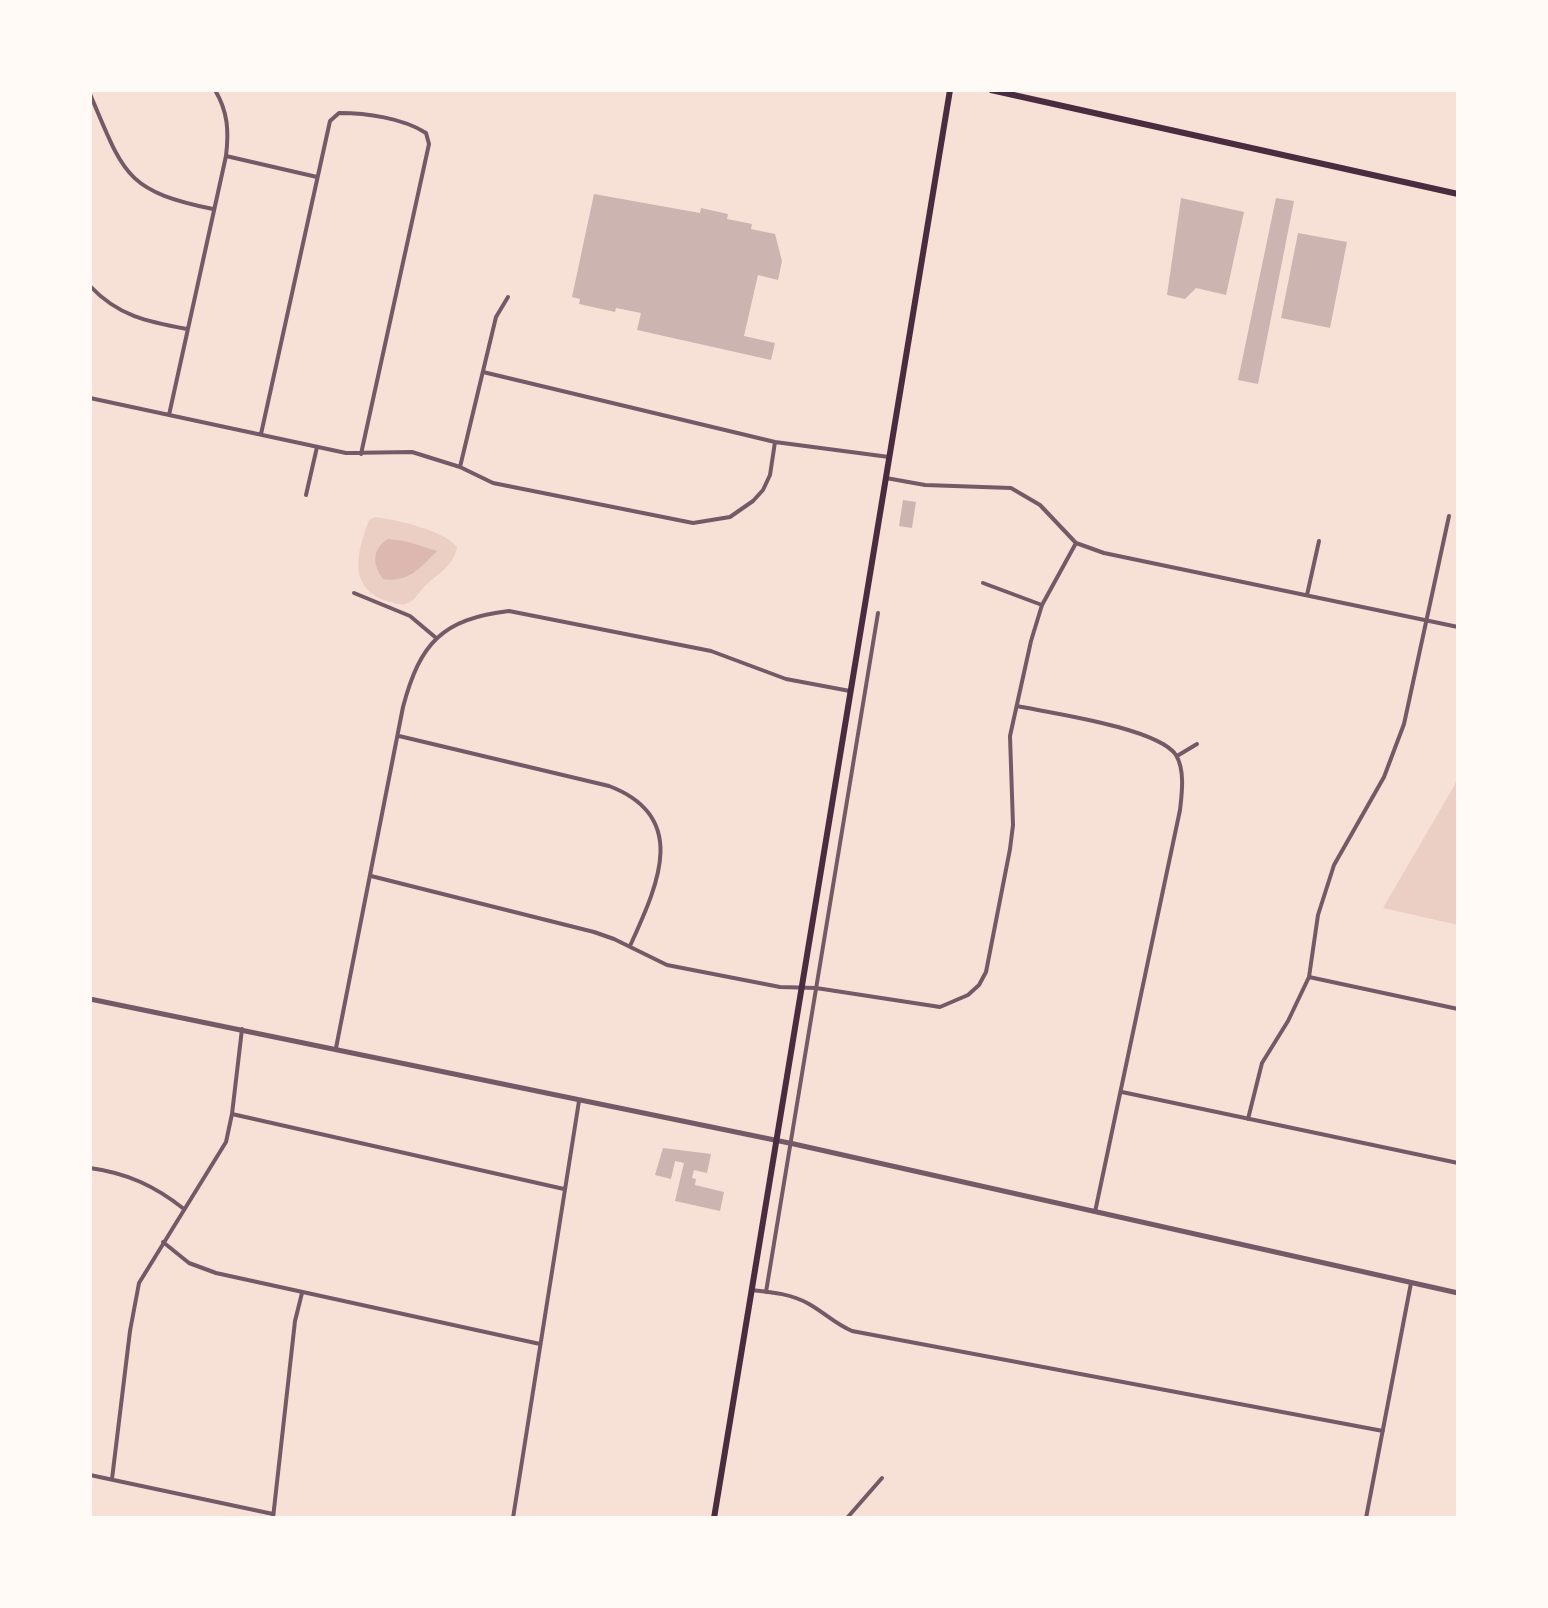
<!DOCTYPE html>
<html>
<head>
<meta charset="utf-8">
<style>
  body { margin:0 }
  #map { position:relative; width:1548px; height:1608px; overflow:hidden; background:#f7e1d7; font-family:"Open Sans",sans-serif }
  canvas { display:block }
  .frame { position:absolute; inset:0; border:92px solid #fffaf5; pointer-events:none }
</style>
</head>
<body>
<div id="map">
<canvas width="1548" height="1608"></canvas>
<div class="frame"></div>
</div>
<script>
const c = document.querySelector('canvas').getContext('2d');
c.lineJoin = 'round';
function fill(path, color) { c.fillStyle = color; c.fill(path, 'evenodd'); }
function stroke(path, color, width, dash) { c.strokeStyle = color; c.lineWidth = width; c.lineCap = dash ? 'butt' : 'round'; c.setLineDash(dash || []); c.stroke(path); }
const green = new Path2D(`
  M375,517C394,519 448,531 457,548C452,566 441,572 427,584C421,589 417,598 410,602C403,607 395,603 387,601C347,588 357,552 369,520Z
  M1458,776V925L1383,908L1454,786Z`);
const water = new Path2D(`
  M388,539L405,541L437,551C420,568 409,583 383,579C372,564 372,549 388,539Z`);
const building = new Path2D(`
  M594,194L700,213L701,208L728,214L727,219L752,224L751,229L775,234L782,261L778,280L758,275L744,336L775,343L771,360L637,330L641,313L616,308L615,312L579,304L580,299L572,297Z
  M1181,198L1244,212L1226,295L1196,288L1185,299L1167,295Z
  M1276,198L1294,201L1258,384L1238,380Z
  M1298,233L1347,242L1330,328L1281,318Z
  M903,500L916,502L912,528L899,526Z
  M663,1148L711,1154L707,1173L694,1170L692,1178L696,1179L695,1185L724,1192L720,1211L675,1201L684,1163L675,1161L671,1179L655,1175Z`);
const minor = new Path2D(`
  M90,94C124,174 125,191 213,209
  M226,156L317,177
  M90,286C118,316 148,322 187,329
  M483,372L775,442L889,457
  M90,398L346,453L412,452L460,467L493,483L693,523L730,517L753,501L763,490L770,475L775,442
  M169,415L226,156C229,131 228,112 215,90
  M261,434L330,121L339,113C366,113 403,118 426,133L429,144L361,454
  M460,467L496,317L508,297
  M886,478L925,485L1011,488L1040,505L1076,543L1104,553L1458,627
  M306,495L317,447
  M983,583L1042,605
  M354,593L410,616L435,637
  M1307,595L1319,541
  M1017,706C1051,713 1158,728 1176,755C1185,770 1182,793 1180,810L1095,1212
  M399,736L609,786C691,817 657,886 630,946
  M1177,756L1197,744
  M371,876L594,932L614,939L667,965L780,987L816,988L940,1007L968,995L979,985L986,972L1010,849L1013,825L1010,736L1031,641L1042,605L1076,543
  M1309,977L1458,1009
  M336,1048L403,707C420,643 442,619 509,611L711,651L786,679L850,691
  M1122,1092L1458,1163
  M232,1114L564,1189
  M1248,1119L1262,1063L1288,1021L1309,977L1318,915L1334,865L1384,777L1404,724L1449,516
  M90,1168C127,1173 155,1186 184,1209
  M163,1242L189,1263L216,1273L540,1344
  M752,1290C771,1292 792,1294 809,1304C825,1313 835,1324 852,1331L1383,1431
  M766,1292L878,613
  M90,1475L273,1514
  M112,1479L130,1331L139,1283L226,1142L232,1114L242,1029
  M273,1518L295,1321L302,1293
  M513,1518L579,1101
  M847,1518L882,1478
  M1366,1518L1411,1283`);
const tertiary = new Path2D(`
  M90,999L794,1144L1458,1293`);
const secondary = new Path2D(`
  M714,1518L950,90`);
const primary = new Path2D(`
  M991,90L1458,194`);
fill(green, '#ebcfc5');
fill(water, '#dcb8b0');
fill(building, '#ccb4b1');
stroke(minor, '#755966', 4);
stroke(tertiary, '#755966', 5);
stroke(secondary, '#4a2c40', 6);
stroke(primary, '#4a2c40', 6);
</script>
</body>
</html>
